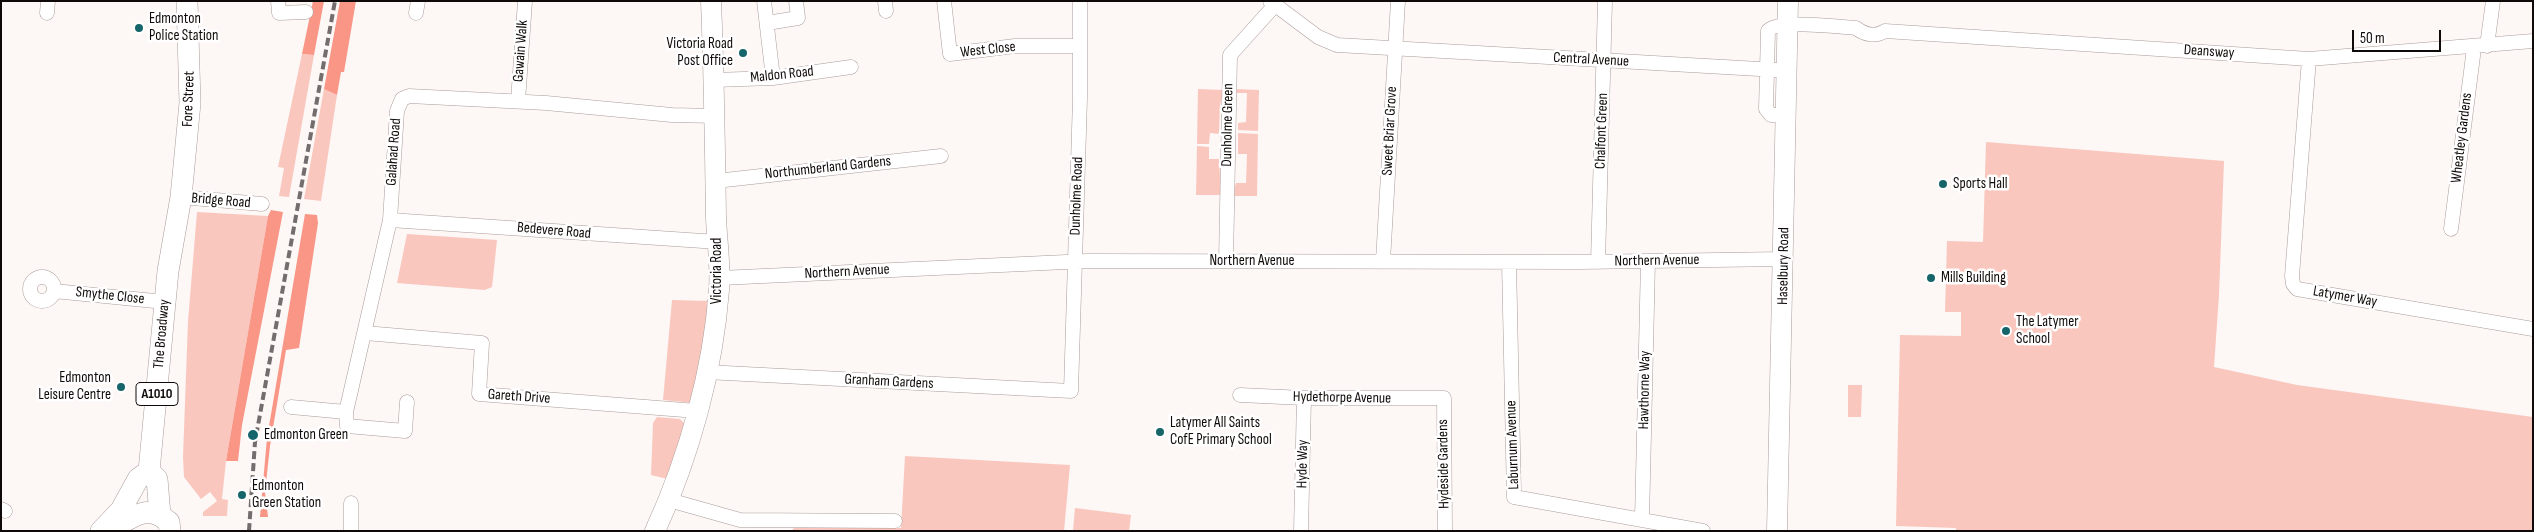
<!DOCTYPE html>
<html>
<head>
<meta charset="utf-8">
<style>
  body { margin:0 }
  #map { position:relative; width:2534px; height:532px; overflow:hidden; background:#fdf7f6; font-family:"Sofia Sans Condensed",sans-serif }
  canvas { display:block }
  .frame { position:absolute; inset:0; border:2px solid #0f0a09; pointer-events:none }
  .scale { position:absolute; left:2352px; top:30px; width:89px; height:22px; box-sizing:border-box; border:2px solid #0f0a09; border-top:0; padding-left:6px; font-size:15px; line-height:18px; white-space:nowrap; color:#0f0a09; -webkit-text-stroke:4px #fff; paint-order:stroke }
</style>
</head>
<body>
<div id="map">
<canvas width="2534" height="532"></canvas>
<div class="frame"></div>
<div class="scale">50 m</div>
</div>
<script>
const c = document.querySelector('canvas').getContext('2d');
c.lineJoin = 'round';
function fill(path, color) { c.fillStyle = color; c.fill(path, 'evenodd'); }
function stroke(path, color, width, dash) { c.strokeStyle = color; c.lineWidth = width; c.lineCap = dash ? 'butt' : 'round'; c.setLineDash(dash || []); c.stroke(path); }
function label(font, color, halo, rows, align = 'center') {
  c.font = font + ' "Sofia Sans Condensed",sans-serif'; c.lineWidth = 5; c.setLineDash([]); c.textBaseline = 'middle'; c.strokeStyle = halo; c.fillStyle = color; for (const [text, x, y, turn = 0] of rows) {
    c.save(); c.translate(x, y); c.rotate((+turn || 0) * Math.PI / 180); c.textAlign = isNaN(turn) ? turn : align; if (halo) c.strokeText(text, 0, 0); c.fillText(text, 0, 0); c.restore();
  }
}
const green = new Path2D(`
  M302,54L314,55L289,197L279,196L284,168L278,167Z
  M324,89L337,95L321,201L304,199Z
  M1198,89L1224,90L1220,105L1219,134L1210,133L1209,144H1197Z
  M1235,89L1259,90L1258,131L1238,130V123L1246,122L1247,93H1235Z
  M1238,133L1258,134L1257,196H1232L1236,183H1246L1247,154H1238Z
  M1986,142L2224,161L2219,295L2214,367L2297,385L2533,417V531H1956V528L1896,526L1900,335L1961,336V312H1945L1947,241L1983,242Z
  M1197,146L1209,147V159H1219L1221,195H1196Z
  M197,212L268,216L226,461L222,499L228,500L227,516H203V512L217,501L210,492L201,499L184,477L183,457L188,321Z
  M407,234L497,240L492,287L485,290L397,283Z
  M672,300L712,301L694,403L663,400Z
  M1848,385H1862L1861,417H1848Z
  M657,417L680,419L685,424L672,480L651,475L653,423Z
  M905,456L1070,465L1064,531H791L796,526L901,528Z
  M1075,508L1131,515L1129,531H1073Z`);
const forest = new Path2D(`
  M313,1H324L314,55L302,54Z
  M340,1H356L344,72H341L337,95L324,89Z
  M271,210L283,212L242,425L238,461H226L268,216Z
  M305,214L317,215L318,223L299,348L286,350L270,446L265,492L268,517H260L267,438Z`);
const street = new Path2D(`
  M278,1L279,13L306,12
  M764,1L773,78
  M885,1L886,11
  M944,1L950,54L1015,46H1080
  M1270,1L1318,37L1337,45L1777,70
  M47,13L48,1
  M416,13L418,1
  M767,23L798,18L796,1
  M2487,46L2493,1
  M2309,59L2292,276L2293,284L2297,289L2533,329
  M714,80L773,78L851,67
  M518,101L525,1
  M1787,115H1771L1766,109L1768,31C1776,19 1840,27 1856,28C1865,35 1876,37 1885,31L2309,59L2533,41
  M716,181L941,156
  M181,197L262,204
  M390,220L718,242
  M2451,229L2474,48
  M1226,261L1230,55L1275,5
  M1383,261L1398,1
  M1509,262L1514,497L1703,531
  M1598,262L1605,1
  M30 289a12 12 0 1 1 24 0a12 12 0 1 1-24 0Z
  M720,278L1088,261L1579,262L1784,259
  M54,291L165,302
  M365,333L482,343L479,394L697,411
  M706,372L1071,391L1080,98V1
  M1240,395L1304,398H1444L1445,531
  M407,402L405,431L347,426L346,412L390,220L397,111L402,99L409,96L546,103L672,115L715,116
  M291,407L346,412
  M669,500L740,520L895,521
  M351,503V531
  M1,509L5,511
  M1642,520L1648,261
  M1301,531L1304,398`);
const secondary = new Path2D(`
  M655,531C689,457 713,371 719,290C721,265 717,242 716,218C715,145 714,73 711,1
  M1777,531L1788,1`);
const primary = new Path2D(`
  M149,471L157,479L160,515
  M109,528C134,520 144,501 169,522L170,531
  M101,531L121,510L138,479L149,471L168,271L181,197L190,103L187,1`);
const rail = new Path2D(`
  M249,531L255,442L335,1`);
const markers = [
  [139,28,5,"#16656a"],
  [743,53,5,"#16656a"],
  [1943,184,5,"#16656a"],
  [1931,278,5,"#16656a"],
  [2006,331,5,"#16656a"],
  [121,387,5,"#16656a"],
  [1160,432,5,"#16656a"],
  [253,435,6,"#16656a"],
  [242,495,5,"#16656a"]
];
const shields = [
  [157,394,42]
];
const shieldNames = [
  ["A1010",157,394]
];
const poiNames = [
  ["Edmonton",149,19],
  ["Police Station",149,36],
  ["Victoria Road",733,44,"right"],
  ["Post Office",733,61,"right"],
  ["Sports Hall",1953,184],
  ["Mills Building",1941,278],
  ["The Latymer",2016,322],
  ["School",2016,339],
  ["Edmonton",111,378,"right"],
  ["Leisure Centre",111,395,"right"],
  ["Latymer All Saints",1170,423],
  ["CofE Primary School",1170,440],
  ["Edmonton Green",264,435],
  ["Edmonton",252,486],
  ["Green Station",252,503]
];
const streetNames = [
  ["West Close",988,50,-6],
  ["Gawain Walk",521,51,-86],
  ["Deansway",2209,52,4],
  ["Central Avenue",1591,60,3],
  ["Maldon Road",782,75,-6],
  ["Fore Street",189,99,-88],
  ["Dunholme Green",1228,125,-89],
  ["Sweet Briar Grove",1390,131,-87],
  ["Chalfont Green",1602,131,-88],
  ["Wheatley Gardens",2462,138,-83],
  ["Galahad Road",394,152,-86],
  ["Northumberland Gardens",828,168,-6],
  ["Dunholme Road",1077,196,-88],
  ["Bridge Road",221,201,5],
  ["Bedevere Road",554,231,5],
  ["Northern Avenue",1252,261],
  ["Northern Avenue",1657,261,-1],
  ["Haselbury Road",1784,266,-89],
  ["Victoria Road",717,271,-90],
  ["Northern Avenue",847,272,-3],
  ["Smythe Close",110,296,6],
  ["Latymer Way",2345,297,10],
  ["The Broadway",162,334,-85],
  ["Granham Gardens",889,382,3],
  ["Hawthorne Way",1645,390,-89],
  ["Gareth Drive",519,397,4],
  ["Hydethorpe Avenue",1342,398,1],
  ["Laburnum Avenue",1513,445,-92],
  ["Hyde Way",1303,464,-89],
  ["Hydeside Gardens",1444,464,-91]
];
fill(green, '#fac7be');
fill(forest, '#f99686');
stroke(street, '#aa9c99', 15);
stroke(secondary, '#aa9c99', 21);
stroke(primary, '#aa9c99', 22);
stroke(street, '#fff', 14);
stroke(secondary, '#fff', 20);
stroke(primary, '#fff', 21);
stroke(rail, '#736e6d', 4, [8, 4]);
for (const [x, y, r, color] of markers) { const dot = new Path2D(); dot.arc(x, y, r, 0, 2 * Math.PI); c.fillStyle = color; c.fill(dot); stroke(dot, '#fff', 2); }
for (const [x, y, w] of shields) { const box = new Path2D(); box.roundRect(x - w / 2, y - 11.5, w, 23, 4); c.fillStyle = '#fff'; c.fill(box); stroke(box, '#0f0a09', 1); }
label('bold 14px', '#0f0a09', null, shieldNames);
label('15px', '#0f0a09', '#fff', poiNames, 'left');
label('15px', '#0f0a09', '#fff', streetNames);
</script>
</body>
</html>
